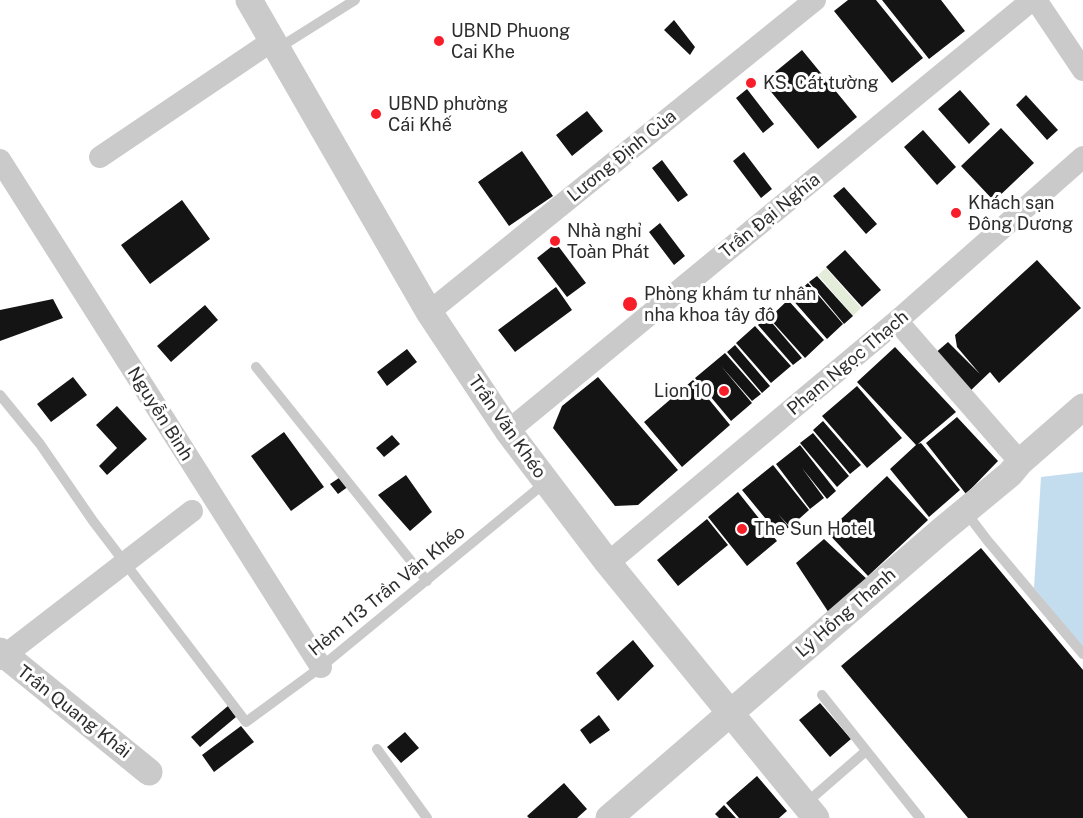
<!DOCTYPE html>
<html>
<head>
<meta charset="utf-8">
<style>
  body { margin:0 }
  canvas { display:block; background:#fff }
</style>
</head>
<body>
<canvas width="1083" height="818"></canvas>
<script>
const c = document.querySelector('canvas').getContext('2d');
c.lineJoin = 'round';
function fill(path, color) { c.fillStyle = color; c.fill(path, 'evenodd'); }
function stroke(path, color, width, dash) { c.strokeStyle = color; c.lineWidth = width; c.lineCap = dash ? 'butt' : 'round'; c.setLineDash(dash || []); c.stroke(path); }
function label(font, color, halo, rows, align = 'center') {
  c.font = font + ' "Public Sans",sans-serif'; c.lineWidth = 6; c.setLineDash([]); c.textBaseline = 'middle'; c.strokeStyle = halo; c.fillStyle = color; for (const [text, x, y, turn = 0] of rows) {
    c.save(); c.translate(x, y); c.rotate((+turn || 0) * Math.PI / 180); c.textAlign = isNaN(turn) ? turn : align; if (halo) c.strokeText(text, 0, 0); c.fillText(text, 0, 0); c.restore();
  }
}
const green = new Path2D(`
  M826,268L861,308L853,316L818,275Z`);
const water = new Path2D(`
  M1083,472V648L1034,588L1041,477Z`);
const building = new Path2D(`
  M848,0H876L923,58L892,83L834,11Z
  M882,0H941L965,31L929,59Z
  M674,20L695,47L690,55L664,30Z
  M802,50L857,117L818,149L763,82Z
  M747,89L774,124L763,133L736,98Z
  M960,90L990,124L969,144L938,109Z
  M1026,95L1058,130L1047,140L1016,105Z
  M587,111L603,131L572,156L556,135Z
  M1001,128L1034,163L994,201L961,166Z
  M923,130L956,167L937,185L904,147Z
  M522,151L553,196L509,226L478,182Z
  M744,152L772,189L761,198L733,161Z
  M662,160L688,195L678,202L652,168Z
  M844,187L877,224L866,234L833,196Z
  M182,200L210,239L150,284L121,245Z
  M660,223L685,256L674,265L649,232Z
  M556,243L586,283L567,297L537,258Z
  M845,250L881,290L862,307L826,267Z
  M1037,260L1081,308L999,383L990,372L968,393L933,355L948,342L980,374L957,347L955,335Z
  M817,276L853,316L844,324L809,282Z
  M808,283L843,324L827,339L791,298Z
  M556,287L572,310L515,352L498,330Z
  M53,299L63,318L0,341V310Z
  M788,300L824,340L805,358L769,318Z
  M205,305L218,320L171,362L157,346Z
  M767,317L802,358L793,365L758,325Z
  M755,326L791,366L771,383L736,343Z
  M735,345L770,386L762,393L727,352Z
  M895,347L956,412L918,444L921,443L960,490L929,517L890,469L916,445L857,382Z
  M407,349L417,362L387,386L377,372Z
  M725,353L761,394L752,401L721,366L752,403L731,421L695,378Z
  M73,377L87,395L51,422L37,404Z
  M598,377L678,470L638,505L615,506L553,428L562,406Z
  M693,380L730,425L682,467L644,422Z
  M857,386L902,438L867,468L822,416Z
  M117,406L147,439L107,475L99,466L117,448L96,425Z
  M957,417L998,461L966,494L926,443Z
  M823,421L861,465L850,474L813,430Z
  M284,432L324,487L291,511L251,456Z
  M813,433L849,476L837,487L800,443Z
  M392,435L400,444L384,457L376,448Z
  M800,445L836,491L827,499L802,468L824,498L810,509L776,464Z
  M773,465L809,510L790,527L778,514L789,527L779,535L742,490Z
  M406,475L432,512L410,531L378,495Z
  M342,476L349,486L338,494L330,484Z
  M887,476L928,520L868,576L827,532Z
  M738,492L777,541L747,566L708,517Z
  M707,519L728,545L678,586L657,560Z
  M824,539L869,581L829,613L796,563Z
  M981,548L1083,670V818H968L841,666Z
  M633,640L654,666L618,701L596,673Z
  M820,703L851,739L830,757L799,720Z
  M228,706L236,717L200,747L191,737Z
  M599,715L610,730L590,744L580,730Z
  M241,726L254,742L214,772L202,755Z
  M405,732L419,748L401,763L387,747Z
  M757,776L787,811L779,818H739L726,803Z
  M564,783L587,809L577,818H529L527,816Z
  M724,805L736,818H719L715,814Z`);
const service = new Path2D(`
  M277,49L355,0
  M256,367L427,581
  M0,395L40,444L93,521L246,722L321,667L546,482
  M965,511L987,540L1083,654
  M822,695L920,818
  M377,749L427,818
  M805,804L866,751`);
const minor = new Path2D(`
  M1036,0L1083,70
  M100,157L272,41
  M0,160L321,667
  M429,312L815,0
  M897,321L1020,462
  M508,431L1032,0
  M608,563L897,321L1083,157
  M0,659L192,511`);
const tertiary = new Path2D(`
  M249,0L429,312L508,431L608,563L816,818
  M0,651L149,772
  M609,818L941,531L1010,474L1020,462L1083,407`);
const markers = [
  [439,41,6,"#f71d29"],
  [751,83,6,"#f71d29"],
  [376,114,6,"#f71d29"],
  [956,213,6,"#f71d29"],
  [555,241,6,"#f71d29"],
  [630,304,8,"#f71d29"],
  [724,391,6,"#f71d29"],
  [742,529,6,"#f71d29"]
];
const poiNames = [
  ["UBND Phuong",451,31],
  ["Cai Khe",451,52],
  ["KS. Cát tường",763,83],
  ["UBND phường",388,104],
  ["Cái Khế",388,125],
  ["Khách sạn",968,203],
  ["Đông Dương",968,224],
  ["Nhà nghỉ",567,231],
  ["Toàn Phát",567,252],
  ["Phòng khám tư nhân",644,294],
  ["nha khoa tây đô",644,315],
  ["Lion 10",712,391,"right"],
  ["The Sun Hotel",754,529]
];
const streetNames = [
  ["Lương Định Của",622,156,-39],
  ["Trần Đại Nghĩa",770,216,-39],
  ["Phạm Ngọc Thạch",848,363,-40],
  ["Nguyễn Bình",160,414,58],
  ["Trần Văn Khéo",507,427,55],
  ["Hẻm 113 Trần Văn Khéo",387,591,-39],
  ["Lý Hồng Thanh",846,613,-41],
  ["Trần Quang Khải",74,712,38]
];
fill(green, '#e3edd9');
fill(water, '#c3ddef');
fill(building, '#141414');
stroke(service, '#cacaca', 10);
stroke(minor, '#cacaca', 22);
stroke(tertiary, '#cacaca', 27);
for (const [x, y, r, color] of markers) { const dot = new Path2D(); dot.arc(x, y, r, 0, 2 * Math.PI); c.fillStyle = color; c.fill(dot); stroke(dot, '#fff', 2); }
label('18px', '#2d2d2d', '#fff', poiNames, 'left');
label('18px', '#2d2d2d', '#fff', streetNames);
</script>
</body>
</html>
